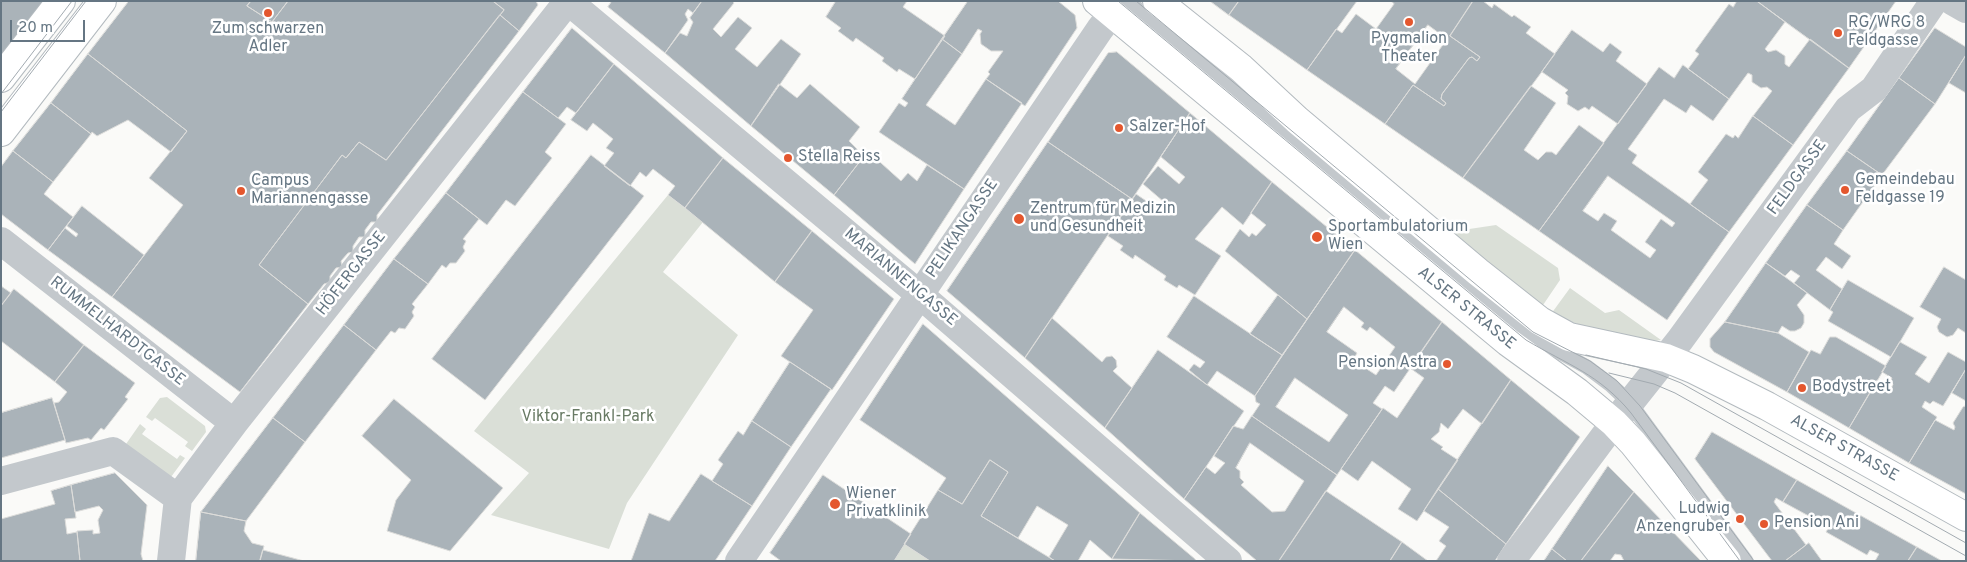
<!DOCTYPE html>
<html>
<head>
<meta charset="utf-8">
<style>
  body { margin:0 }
  #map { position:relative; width:1967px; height:562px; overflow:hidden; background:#fafaf8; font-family:Overpass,sans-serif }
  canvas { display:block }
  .frame { position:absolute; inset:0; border:2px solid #657683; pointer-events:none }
  .scale { position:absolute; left:10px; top:20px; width:75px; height:22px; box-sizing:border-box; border:2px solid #657683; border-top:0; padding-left:6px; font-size:15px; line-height:18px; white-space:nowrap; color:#657683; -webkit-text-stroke:4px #fff; paint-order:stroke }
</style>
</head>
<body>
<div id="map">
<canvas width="1967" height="562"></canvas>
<div class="frame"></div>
<div class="scale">20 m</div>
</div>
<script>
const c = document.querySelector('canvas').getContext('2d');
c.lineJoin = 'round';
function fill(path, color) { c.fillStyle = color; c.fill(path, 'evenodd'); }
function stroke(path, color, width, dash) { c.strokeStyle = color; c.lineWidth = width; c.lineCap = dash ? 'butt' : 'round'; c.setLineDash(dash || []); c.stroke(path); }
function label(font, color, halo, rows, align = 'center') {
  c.font = font + ' Overpass,sans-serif'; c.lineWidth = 5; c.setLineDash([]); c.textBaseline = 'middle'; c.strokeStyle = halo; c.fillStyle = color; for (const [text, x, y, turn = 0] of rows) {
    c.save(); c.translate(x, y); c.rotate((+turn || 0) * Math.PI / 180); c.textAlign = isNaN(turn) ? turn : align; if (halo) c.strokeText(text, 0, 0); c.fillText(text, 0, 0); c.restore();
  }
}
const green = new Path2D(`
  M668,195L703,222L663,272L738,335L627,503L609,549L491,515L529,473L474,431Z
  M1496,225L1558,268L1560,280L1541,308L1452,238L1456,231Z
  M1570,288L1605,313L1619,310L1661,340L1654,341L1585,327L1551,314Z
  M167,397L205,426L206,432L192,451L185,446L188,442L155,418L152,421L146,417L160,398Z
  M140,424L146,429L142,434L177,459L180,455L185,458L171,477L126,444Z
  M904,544L930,561H894Z`);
const building = new Path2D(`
  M1,1H44L1,56Z
  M129,1H251L247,6L272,22L288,1H493L504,10L386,160L359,142L346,158L342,155L259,265L308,304L240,392L112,297L183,205L149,178L187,131L88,54Z
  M251,1H288L272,22L247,6Z
  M493,1H536L538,5L519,31L500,15L504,10Z
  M612,1H702L693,13L688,9L685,14L688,20L665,53L608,7Z
  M702,1H732L734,3L713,29L721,37L738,17L752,28L735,49L757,67L781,39L801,54L751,126L665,53L680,33L687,36L693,22L690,18Z
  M836,1H907L903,7L945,36L915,79L899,69L897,72L882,61L884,58L856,38L853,42L838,31L841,28L826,17Z
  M968,1H1058L1075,15L1077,28L1025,106L986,79L990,74L988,72L1003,51H991L981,44L980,34L982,31L978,29L962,54L942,39Z
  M1210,1H1239L1229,15Z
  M1239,1H1357L1307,70L1229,15Z
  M1391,1H1473L1450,36L1480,57L1477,61L1472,57L1469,58L1442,94L1441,99L1446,103L1444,106L1413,85L1385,124L1307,70L1336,29L1342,33L1356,14L1376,29L1394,4ZM1428,25L1447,39L1415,84L1396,69Z
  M1473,1H1483L1492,8L1494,4L1512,17L1514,15L1531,27L1526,33L1555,54L1463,178L1385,124L1413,85L1444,106L1446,103L1441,99L1442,94L1469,58L1472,57L1477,61L1480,57L1450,36Z
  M1737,1H1757L1785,22L1765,49L1768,52L1776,50L1785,56V64L1789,67L1810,39L1849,68L1793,145L1753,116L1772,91L1767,87L1761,88L1752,82V75L1748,73L1729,99L1688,69L1699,54L1695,51L1729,4L1733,7Z
  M1757,1H1896L1849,68Z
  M500,15L519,31L377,215V222H371L365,230V237H359L353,246V252L348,253L341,261L342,267L336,268L330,276V282L324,284L308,304L259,265L342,155L346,158L359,142L386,160Z
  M572,28L614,64L576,113L567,107L558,118L523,92Z
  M1935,28L1966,47V55L1935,104L1899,78Z
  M1572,30L1603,52L1610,43L1622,52L1616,61L1647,84L1618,124L1592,106L1589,110L1585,107L1578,111L1567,104L1568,96L1565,93L1568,90L1542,72Z
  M942,39L962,54L926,105L955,125L986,79L1022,103L964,189L879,132L899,103L905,107L908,103L902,99Z
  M1117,52L1190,113L1132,199L1048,142L1108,53Z
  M88,54L187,131L171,152L128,120L97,136L92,132L91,134L51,103Z
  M1966,55V93L1949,83Z
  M614,64L723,158L685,208L668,195L675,186L653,169L646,177L640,172L630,186L604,166L614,153L606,148L613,139L593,123L587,131L571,120Z
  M1683,65L1729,99L1713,121L1691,105L1686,113L1664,99L1628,149L1637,155L1632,163L1729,232L1667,320L1539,231L1659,67L1674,78ZM1608,176L1675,223L1672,227L1661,219L1645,242L1656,250L1650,258L1611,230L1617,221L1604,213L1598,221L1583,211Z
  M1899,78L1935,104L1882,175L1847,151Z
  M779,84L797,98L810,84L860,127L849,141L864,156L834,195L751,126Z
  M1531,86L1556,103L1524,150L1538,160L1546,152H1552L1556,155L1579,125L1604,143L1539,231L1463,178Z
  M523,92L566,124L545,152L552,158L515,206L506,200L487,225L446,193Z
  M51,103L91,134L53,182L13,151Z
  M1190,113L1272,182L1243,225L1222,207L1195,239L1221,256L1195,295L1179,285L1177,288L1164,280L1166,276L1135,255L1133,259L1120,250L1123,246L1108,236L1136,194L1158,209L1164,202L1143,184L1158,166L1179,184L1185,177L1161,157Z
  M1753,116L1793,145L1729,232L1690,204L1708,180L1698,172L1726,134L1733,138L1735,135L1738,138Z
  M1048,142L1132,199L1025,358L947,291Z
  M13,151L53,182L44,194L73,217L48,250L1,214V167Z
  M1847,151L1882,175L1843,230L1807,205Z
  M871,154L901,181L908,173L917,181L927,165L964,189L915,264L834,195L864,156L867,158Z
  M591,155L644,196L485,400L432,359Z
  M723,158L812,231L775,282L685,208Z
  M1272,182L1355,250L1307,319L1225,251L1240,229L1249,237L1252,233L1256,236L1266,225L1251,213Z
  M446,193L479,219L463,239L466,241L463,247L465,251L456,263H450L446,268L442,265L428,284L394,259Z
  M1807,205L1843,230L1834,244L1851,256L1842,269L1826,257L1816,270L1842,289L1830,310L1794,283L1800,276L1791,270L1785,276L1766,263Z
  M82,206L144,255L112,297L48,250L65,228L76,237L78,234L67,226Z
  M812,231L894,299L832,390L781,356L813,310L775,282Z
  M1355,250L1442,322L1394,392L1385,386L1373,403L1382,409L1337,475L1252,416L1260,404L1256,402L1255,396ZM1344,307L1364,323L1361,327L1367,331L1370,327L1395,347L1376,375L1353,360L1357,353L1327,332ZM1295,378L1348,415L1329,442L1276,407Z
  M394,259L428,284L412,304L415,307L412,312L414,316L405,329L399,328L395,333L391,331L376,350L344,325Z
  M1766,263L1807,293L1797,305L1804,315V323L1801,328L1795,331H1790L1782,326L1778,333L1725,322Z
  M1944,267L1966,280V333L1958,328L1953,335L1947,337L1939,332L1937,327L1941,319L1920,307Z
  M1848,280L1914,318L1891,357L1828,321L1833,312L1830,310Z
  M1,286L11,293L1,306Z
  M14,289L84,345L55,382L1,341V306Z
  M1278,295L1307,319L1282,355L1250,334Z
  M1194,296L1282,355L1255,396L1217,371L1207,385L1189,370L1194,364L1200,368L1205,362L1167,337Z
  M1052,318L1102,362L1106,357L1112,356L1116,360L1117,367L1113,371L1132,388L1105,428L1025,358Z
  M1442,322L1511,380L1482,424L1463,409L1448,429L1441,423L1439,432L1431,439L1443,447L1441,449L1458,460L1417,521L1398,509L1411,489L1372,461L1358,481L1341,469L1383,408L1397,418L1424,378L1410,368Z
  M1725,322L1778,333L1809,352L1787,392L1714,352L1710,347V339Z
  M923,324L1140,513L1112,559L1090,540L1078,561H1055L1049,557L1068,525L1037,506L1018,538L981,516L1008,472L990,460L962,504L938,490L946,478L860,420Z
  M344,325L376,350L305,442L273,418Z
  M1830,337H1836L1886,366L1849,428L1787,392L1811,350L1820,354Z
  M1900,342L1927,357L1915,374L1929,383L1948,352L1966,362V369L1943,406L1933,401L1930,404L1925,401L1922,407L1937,417L1909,463L1849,428L1877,380L1891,389L1893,384L1890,382L1892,378L1882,372Z
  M84,345L135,383L125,397L128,399L104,430L101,428L91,440L88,438L66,443L54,403L59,402L67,392L55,382Z
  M1158,350L1244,411L1184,499L1105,428Z
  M790,362L831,389L791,447L752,421Z
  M1966,369V401L1952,393Z
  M1511,380L1580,437L1506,544L1438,489Z
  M52,398L65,440L1,458V413Z
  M394,399L503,488L450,551L387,531L396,500L411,480L362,436Z
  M1966,406V494L1909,463L1935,420L1954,430L1955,427L1953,423L1963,407Z
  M1252,416L1337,475L1279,561H1257L1184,499L1206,467L1215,474L1225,463L1214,456L1233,426L1243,429ZM1250,443L1304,481L1285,511L1272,512L1241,485L1244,482L1240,478V471L1236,468Z
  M273,418L305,442L246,521L201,512Z
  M752,421L791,447L752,506L712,481L723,464L718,460L738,431L743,435Z
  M1712,432L1797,480L1783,502L1776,498L1774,502L1806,545L1785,561H1772L1695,459Z
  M990,460L1008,472L981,516L1055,561H930L904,544L938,490L962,504Z
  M1608,466L1634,492L1581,561H1567L1552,549Z
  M115,473L147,505L141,554L143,561H80L77,531L93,530V534L100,533L98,520L103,510L99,506L75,512L71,485Z
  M701,474L752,506L715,561H631L649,513L669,521Z
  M823,475L911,534L894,561H781L770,553Z
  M1797,480L1917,547L1908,561H1875L1879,554L1870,550L1867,555L1826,532L1829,527L1783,502Z
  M71,485L76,518L65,519L67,534L77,532L80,561H1V519L55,504L51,491Z
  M1438,489L1506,544L1495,561H1436L1446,546L1439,541L1449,527L1424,511Z
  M1326,491L1402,542L1390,561H1279Z
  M1634,492L1701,561H1624L1621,555L1615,554L1610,561H1581Z
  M201,512L246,521L244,531L252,543L264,546L260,561H196Z
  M1140,513L1195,559L1196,561L1112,559Z
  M1402,542L1428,561H1390Z
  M1809,543L1822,561H1785L1806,545Z
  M1917,547L1942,561H1908Z
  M1552,549L1567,561H1544Z
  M263,550L304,561H260Z`);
const lane = new Path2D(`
  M1128,1L1523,332L1587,367L1611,385L1630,403L1746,561`);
const street = new Path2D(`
  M568,1L919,294L1228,561
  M1952,1L1966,9
  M1,241L234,423
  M1,481L113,451L178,498
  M171,561L178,498L234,423L568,1
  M739,561L1100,29L1120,3L1125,1
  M1511,561L1614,423L1680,340L1848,109L1874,89L1934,1`);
const secondary = new Path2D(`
  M1097,1L1508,342L1577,392L1614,423L1633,443L1727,561
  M1157,1L1241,68L1297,120L1478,272L1540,321L1569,337L1666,358L1693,369L1767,406L1966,517
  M1,78L61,1
  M1,132L102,1`);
const tram = new Path2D(`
  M1118,1L1526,340C1568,365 1599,374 1631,413L1740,561
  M1136,1L1533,332L1590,361L1617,381L1640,406L1754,561
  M1,94L72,1
  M1,112L86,1
  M1586,355L1646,369L1681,383L1966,543
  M1609,373L1654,384L1675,393L1966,556`);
const markers = [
  [268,13,5,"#e4572e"],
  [1409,22,5,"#e4572e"],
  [1838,33,5,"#e4572e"],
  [1119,128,5,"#e4572e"],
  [788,158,5,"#e4572e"],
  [1845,190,5,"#e4572e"],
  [241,191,5,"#e4572e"],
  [1019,219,6,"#e4572e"],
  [1317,237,6,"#e4572e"],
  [1447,364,5,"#e4572e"],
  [1802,388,5,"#e4572e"],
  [835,504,6,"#e4572e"],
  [1740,519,5,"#e4572e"],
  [1764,524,5,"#e4572e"]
];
const poiNames = [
  ["RG/WRG 8",1848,24],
  ["Feldgasse",1848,42],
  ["Zum schwarzen",268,30,"center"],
  ["Adler",268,48,"center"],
  ["Pygmalion",1409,40,"center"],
  ["Theater",1409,58,"center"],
  ["Salzer-Hof",1129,128],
  ["Stella Reiss",798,158],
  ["Gemeindebau",1855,181],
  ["Feldgasse 19",1855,199],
  ["Campus",251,182],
  ["Mariannengasse",251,200],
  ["Zentrum für Medizin",1030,210],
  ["und Gesundheit",1030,228],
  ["Sportambulatorium",1328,228],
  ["Wien",1328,246],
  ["Pension Astra",1437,364,"right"],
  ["Bodystreet",1812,388],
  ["Wiener",846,495],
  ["Privatklinik",846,513],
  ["Ludwig",1730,510,"right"],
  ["Anzengruber",1730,528,"right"],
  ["Pension Ani",1774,524]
];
const streetNames = [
  ["FELDGASSE",1798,178,-54],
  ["PELIKANGASSE",963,229,-56],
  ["HÖFERGASSE",352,274,-52],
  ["MARIANNENGASSE",900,278,40],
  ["ALSER STRASSE",1466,309,39],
  ["RUMMELHARDTGASSE",117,332,38],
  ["ALSER STRASSE",1844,449,29]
];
const parkNames = [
  ["Viktor-Frankl-Park",588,418]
];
fill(green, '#dadfd7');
fill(building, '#aab3b9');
stroke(building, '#dcdcda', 1);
stroke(secondary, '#b3babf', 30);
stroke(lane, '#c3c8cc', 15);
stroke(street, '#c3c8cc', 28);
stroke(secondary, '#fff', 28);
stroke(tram, '#a2aab0', 1);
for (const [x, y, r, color] of markers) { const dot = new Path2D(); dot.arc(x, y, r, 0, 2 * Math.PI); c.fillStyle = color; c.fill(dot); stroke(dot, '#fff', 2); }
label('16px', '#657683', '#fff', poiNames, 'left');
label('16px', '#657683', '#fff', streetNames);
label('16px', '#687a64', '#fff', parkNames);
</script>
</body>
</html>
